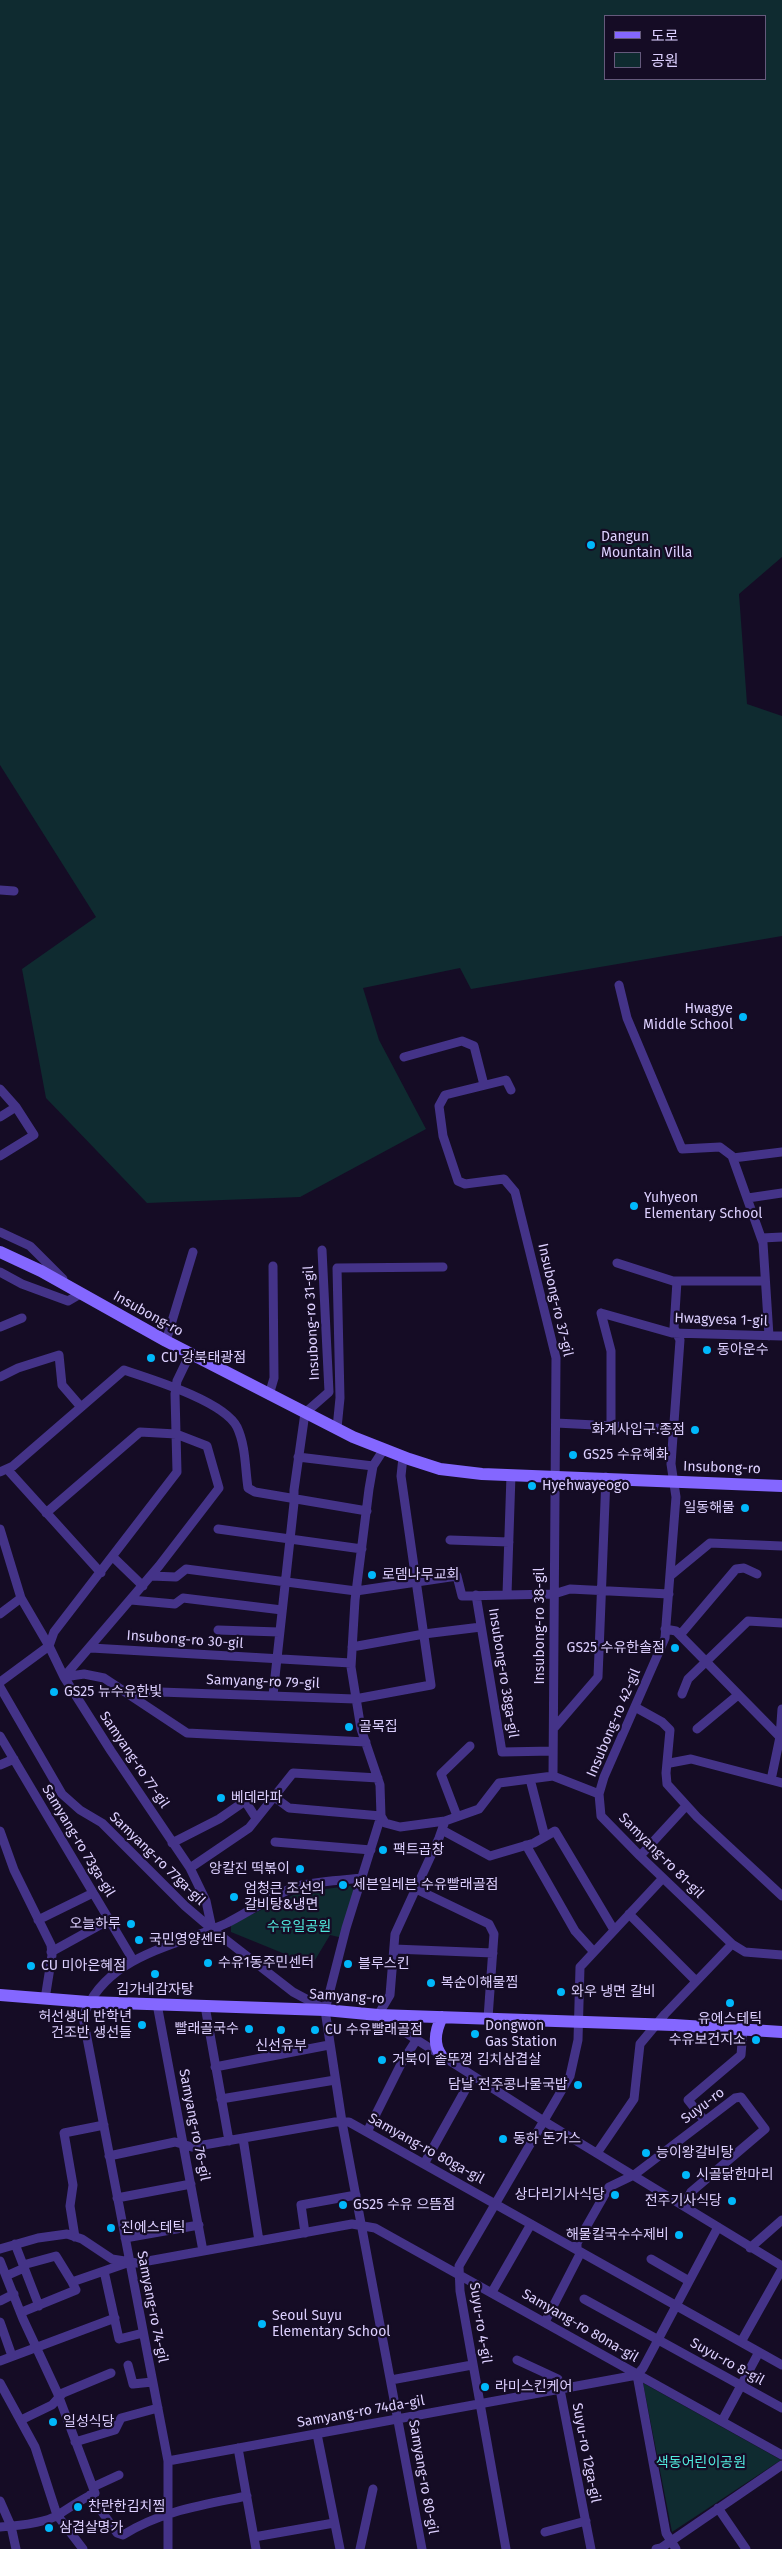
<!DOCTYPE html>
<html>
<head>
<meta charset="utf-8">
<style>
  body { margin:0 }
  #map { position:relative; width:782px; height:2549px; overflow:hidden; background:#150c25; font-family:"Fira Sans","Noto Sans KR",sans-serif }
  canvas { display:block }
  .legend { position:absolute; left:604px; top:15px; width:162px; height:65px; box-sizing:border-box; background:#150c25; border:1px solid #655a7c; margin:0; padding:6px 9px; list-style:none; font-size:15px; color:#ddd0ff }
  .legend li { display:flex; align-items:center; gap:10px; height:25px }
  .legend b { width:25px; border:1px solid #655a7c }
</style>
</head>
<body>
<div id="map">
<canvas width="782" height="2549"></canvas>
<ul class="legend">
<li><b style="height:6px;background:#8467ff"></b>도로</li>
<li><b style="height:14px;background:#0f2b30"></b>공원</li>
</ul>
</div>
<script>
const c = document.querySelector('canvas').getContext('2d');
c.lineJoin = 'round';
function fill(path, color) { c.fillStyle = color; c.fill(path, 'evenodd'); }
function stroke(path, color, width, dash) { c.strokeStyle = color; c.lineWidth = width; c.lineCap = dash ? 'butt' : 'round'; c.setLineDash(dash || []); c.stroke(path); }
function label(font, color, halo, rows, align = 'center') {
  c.font = font + ' "Fira Sans","Noto Sans KR",sans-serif'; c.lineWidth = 4.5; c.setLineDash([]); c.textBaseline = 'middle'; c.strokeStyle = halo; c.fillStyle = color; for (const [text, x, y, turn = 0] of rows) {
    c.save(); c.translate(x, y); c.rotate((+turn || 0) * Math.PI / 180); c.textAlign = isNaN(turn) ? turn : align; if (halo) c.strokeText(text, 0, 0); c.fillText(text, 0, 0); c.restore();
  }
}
const green = new Path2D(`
  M0,0H782V557L739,594L747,704L782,716V936L471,989L460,968L363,988L379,1040L426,1129L300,1197L147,1203L46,1098L22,969L96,917L0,765ZM766,16V79H606V16Z
  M358,1885L343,1938L330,1935L312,1965L231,1932V1924L300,1892Z
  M643,2383L781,2460L672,2532Z`);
const minor = new Path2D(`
  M0,890L14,891
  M619,985L627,1018L682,1149L720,1147L732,1156L763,1243L769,1336
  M404,1057L462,1041L474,1046L484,1085
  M0,1089L16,1107L34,1135L0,1156
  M511,1090L506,1080L445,1095L439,1106L443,1136L458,1181L465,1184L504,1179L515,1192L556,1358L553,1776
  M0,1117L16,1107
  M733,1158L782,1152
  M748,1198L782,1193
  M0,1232L30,1246L63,1279
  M762,1238L782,1237
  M617,1263L673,1281H765
  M0,1272L22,1284L68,1301L80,1294L76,1291
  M677,1281L674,1328L680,1340L671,1464L676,1497L665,1638L604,1777L599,1794L601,1816L640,1856L732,1944L745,1952L782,1955
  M601,1313L672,1333L782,1336
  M601,1313L611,1351V1426
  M0,1327L22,1318
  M166,1341L193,1252
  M0,1377L18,1368L59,1355L62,1385L81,1407
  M269,1395L274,1378L273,1266
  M556,1423L673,1429
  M337,1428L340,1398L337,1268L443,1267
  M384,1449L373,1466L369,1489L355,1600L351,1667L361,1729L380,1785L381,1816L346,1928L325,2010L342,2122L422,2549
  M298,1457L373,1466
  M7,1469L101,1573
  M0,1472L13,1466L124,1370C151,1379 224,1401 237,1427C246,1446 245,1469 248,1488L255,1492L367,1511
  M46,1513L140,1432L176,1434L207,1446L219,1488L159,1566L64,1677
  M0,1529L21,1598L49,1646L64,1677L111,1751L190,1868L206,1901L212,1929
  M218,1529L362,1549
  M450,1540L509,1542
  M113,1557L143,1586
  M151,1576L176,1577L186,1569L356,1591L457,1576L462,1596L554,1594L570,1589L669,1594
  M670,1576L710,1543L782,1546
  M507,1594L511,1475
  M476,1595L502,1752L553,1751
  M131,1600L175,1604L183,1598L282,1610
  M0,1614L21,1598
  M665,1629L676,1631L782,1739
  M218,1630L279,1632
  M680,1635L736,1569L744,1568L757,1574
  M352,1647L424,1634L481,1627
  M91,1648L351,1663
  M64,1677L84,1674L104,1678L187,1733L366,1742
  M0,1682L49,1646L54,1632L177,1472L175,1394L177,1381L190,1354
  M0,1687L62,1794L80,1810L102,1823L185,1906L212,1929L293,1992L323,2008
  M127,1693L160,1692L355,1699L431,1685L401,1476L403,1457
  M682,1694L688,1679L748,1621L782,1623
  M273,1695L294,1503V1490L305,1413L329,1392L322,1250
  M635,1707L662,1722L670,1730L666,1773L667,1784L697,1817L782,1896
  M554,1728L598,1677L606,1477
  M697,1729L738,1695
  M0,1736L133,1960
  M670,1763L691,1759L782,1783
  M0,1765L14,1759
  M530,1779L545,1837
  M771,1780L780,1737L782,1709
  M599,1794L553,1776L499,1783L479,1809L445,1821L439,1838L395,1934L390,1995L378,2015L547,2123L782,2266
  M273,1796L289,1808L381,1816L385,1823L400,1827L445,1821
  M457,1816L441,1774L470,1746
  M442,1830L490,1856L534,1843L555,1831L614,1930
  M0,1831L14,1870L51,1945L52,1955L45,1999
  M275,1842L371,1850
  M172,1843L219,1819L245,1801L256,1818
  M526,1845L575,1931L594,1952
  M640,1856L686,1806
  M190,1868L249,1828L293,1773L378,1778
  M416,1889L489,1924L494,1934L488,2018
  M629,1914L696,1981
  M38,1920L93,1893
  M394,1949L493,1953
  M51,1952L109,1920
  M157,2004L203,2251
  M205,2006L229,2141
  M215,2067L329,2045
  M221,2099L335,2080
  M705,2121L688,2100L741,2055L743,2030
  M367,2132L401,2064L417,2039
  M243,2138L259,2241
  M597,2153L634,2099L640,2044L665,2014L732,1944
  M109,2156L175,2142L192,2147L335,2122H349L782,2365
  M424,2164L473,2076
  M117,2198L191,2184
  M305,2233L301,2205L356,2195
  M75,2237L70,2206L73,2185L64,2133L104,2125
  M125,2238L199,2225
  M15,2244L39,2306
  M750,2248L782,2220
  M0,2249L38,2238L67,2234L82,2239L112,2259L137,2263L352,2224L375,2228L782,2455
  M577,2250V2243L609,2187L634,2175L735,2098L741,2097L765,2129L691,2192L684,2205
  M651,2259L689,2281
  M0,2261L23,2319L57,2392L95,2493C82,2499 70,2507 58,2515C45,2523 15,2526 0,2527
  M23,2265L56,2256L72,2282
  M104,2271L119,2339L143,2333
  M6,2276L24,2268
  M492,2292L531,2224
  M584,2299L782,2408
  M0,2301L14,2294
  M22,2312L76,2290L72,2282L127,2263
  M0,2322L12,2356
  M545,2322L581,2252
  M741,2342L782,2269
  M517,2360L558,2379L591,2549
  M0,2361L115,2318
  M128,2365L133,2384L152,2382
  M637,2375L666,2533L676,2549
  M637,2375L643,2368L718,2227
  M391,2380L472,2365
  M0,2383L35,2447L57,2515L83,2549
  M21,2420L52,2405L63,2393L111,2373
  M722,2421L759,2352
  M317,2434L340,2549
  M75,2442L115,2430L121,2418L158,2408
  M238,2448L256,2549
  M168,2461L637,2375
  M93,2487L119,2475
  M90,2495L117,2533L123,2535C161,2511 203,2505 247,2496
  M0,2501L11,2526L16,2549
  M718,2508L746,2549
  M545,2532L586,2521
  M254,2537L334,2523
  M168,2549V2461L83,2017C105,1955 175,1947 227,1923C247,1913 283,1889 302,1885C322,1881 343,1880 363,1878
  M360,2549L373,2489
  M506,2549L460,2291L459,2266L570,2076L578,2040L580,1967L663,1878
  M656,2549L661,2548L782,2465`);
const secondary = new Path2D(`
  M0,1252L41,1271L166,1341L353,1437L409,1459L440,1469L482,1474L782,1486
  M0,1995L88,2002L325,2010L378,2015L674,2025L782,2032
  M441,2055C432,2043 436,2029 442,2017`);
const markers = [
  [591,545,5,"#00b8fb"],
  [743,1017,5,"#00b8fb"],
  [634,1206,5,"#00b8fb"],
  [707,1350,5,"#00b8fb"],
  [151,1358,5,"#00b8fb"],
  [695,1430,5,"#00b8fb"],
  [573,1455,5,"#00b8fb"],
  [532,1486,5,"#00b8fb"],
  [745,1508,5,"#00b8fb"],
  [372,1575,5,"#00b8fb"],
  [675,1648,5,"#00b8fb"],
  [54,1692,5,"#00b8fb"],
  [349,1727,5,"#00b8fb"],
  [221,1798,5,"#00b8fb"],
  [383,1850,5,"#00b8fb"],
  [300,1869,5,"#00b8fb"],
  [343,1885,5,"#00b8fb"],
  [234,1897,5,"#00b8fb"],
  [131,1924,5,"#00b8fb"],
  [139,1940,5,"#00b8fb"],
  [208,1963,5,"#00b8fb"],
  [348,1964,5,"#00b8fb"],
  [31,1966,5,"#00b8fb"],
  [155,1974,5,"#00b8fb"],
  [431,1983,5,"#00b8fb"],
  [561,1992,5,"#00b8fb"],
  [730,2003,5,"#00b8fb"],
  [142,2025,5,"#00b8fb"],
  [249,2029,5,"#00b8fb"],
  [281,2030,5,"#00b8fb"],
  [315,2030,5,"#00b8fb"],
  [475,2034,5,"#00b8fb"],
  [756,2040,5,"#00b8fb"],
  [382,2060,5,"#00b8fb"],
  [578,2085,5,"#00b8fb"],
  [503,2139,5,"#00b8fb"],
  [646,2153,5,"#00b8fb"],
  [686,2175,5,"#00b8fb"],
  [615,2195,5,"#00b8fb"],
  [732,2201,5,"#00b8fb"],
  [343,2205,5,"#00b8fb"],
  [111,2228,5,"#00b8fb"],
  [679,2235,5,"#00b8fb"],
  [262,2324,5,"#00b8fb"],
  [485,2387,5,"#00b8fb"],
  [53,2422,5,"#00b8fb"],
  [78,2507,5,"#00b8fb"],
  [49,2528,5,"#00b8fb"]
];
const poiNames = [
  ["Dangun",601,537],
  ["Mountain Villa",601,553],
  ["Hwagye",733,1009,"right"],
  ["Middle School",733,1025,"right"],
  ["Yuhyeon",644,1198],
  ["Elementary School",644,1214],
  ["동아운수",717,1350],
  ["CU 강북태광점",161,1358],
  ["화계사입구.종점",685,1430,"right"],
  ["GS25 수유혜화",583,1455],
  ["Hyehwayeogo",542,1486],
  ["일동해물",735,1508,"right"],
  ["로뎀나무교회",382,1575],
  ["GS25 수유한솔점",665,1648,"right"],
  ["GS25 뉴수유한빛",64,1692],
  ["골목집",359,1727],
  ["베데라파",231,1798],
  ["팩트곱창",393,1850],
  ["앙칼진 떡볶이",290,1869,"right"],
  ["세븐일레븐 수유빨래골점",353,1885],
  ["엄청큰 조선의",244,1889],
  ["갈비탕&냉면",244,1905],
  ["오늘하루",121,1924,"right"],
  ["국민영양센터",149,1940],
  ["수유1동주민센터",218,1963],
  ["블루스킨",358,1964],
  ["CU 미아은혜점",41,1966],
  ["복순이해물찜",441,1983],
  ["김가네감자탕",155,1990,"center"],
  ["와우 냉면 갈비",571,1992],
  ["허선생네 반학년",132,2017,"right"],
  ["건조반 생선들",132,2033,"right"],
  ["유에스테틱",730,2019,"center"],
  ["Dongwon",485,2026],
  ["Gas Station",485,2042],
  ["빨래골국수",239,2029,"right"],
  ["CU 수유빨래골점",325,2030],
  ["수유보건지소",746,2040,"right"],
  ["신선유부",281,2046,"center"],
  ["거북이 솥뚜껑 김치삼겹살",392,2060],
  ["담날 전주콩나물국밥",568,2085,"right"],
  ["동하 돈가스",513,2139],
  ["능이왕갈비탕",656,2153],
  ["시골닭한마리",696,2175],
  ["상다리기사식당",605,2195,"right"],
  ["전주기사식당",722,2201,"right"],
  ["GS25 수유 으뜸점",353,2205],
  ["진에스테틱",121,2228],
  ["해물칼국수수제비",669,2235,"right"],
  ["Seoul Suyu",272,2316],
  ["Elementary School",272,2332],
  ["라미스킨케어",495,2387],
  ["일성식당",63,2422],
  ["찬란한김치찜",88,2507],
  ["삼겹살명가",59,2528]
];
const streetNames = [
  ["Insubong-ro 37-gil",555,1300,77],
  ["Insubong-ro",148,1314,29],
  ["Hwagyesa 1-gil",721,1320,2],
  ["Insubong-ro 31-gil",312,1323,-93],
  ["Insubong-ro",722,1468,2],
  ["Insubong-ro 38-gil",540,1626,-90],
  ["Insubong-ro 30-gil",185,1640,4],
  ["Insubong-ro 38ga-gil",503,1673,81],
  ["Samyang-ro 79-gil",263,1682,2],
  ["Insubong-ro 42-gil",614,1723,-67],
  ["Samyang-ro 77-gil",134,1760,56],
  ["Samyang-ro 73ga-gil",78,1841,59],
  ["Samyang-ro 81-gil",661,1856,45],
  ["Samyang-ro 77ga-gil",157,1859,44],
  ["Samyang-ro",347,1997,4],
  ["Suyu-ro",703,2106,-37],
  ["Samyang-ro 76-gil",194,2125,79],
  ["Samyang-ro 80ga-gil",426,2149,29],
  ["Samyang-ro 74-gil",152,2307,79],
  ["Suyu-ro 4-gil",480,2323,81],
  ["Samyang-ro 80na-gil",580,2326,30],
  ["Suyu-ro 8-gil",727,2362,29],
  ["Samyang-ro 74da-gil",361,2412,-10],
  ["Suyu-ro 12ga-gil",586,2453,79],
  ["Samyang-ro 80-gil",423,2477,80]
];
const parkNames = [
  ["수유일공원",299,1927],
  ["색동어린이공원",701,2463]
];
fill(green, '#0f2b30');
stroke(minor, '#438', 9);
stroke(secondary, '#8467ff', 12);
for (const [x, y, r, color] of markers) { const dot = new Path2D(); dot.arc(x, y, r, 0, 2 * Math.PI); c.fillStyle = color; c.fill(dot); stroke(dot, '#150c25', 2); }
label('14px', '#ddd0ff', '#150c25', poiNames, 'left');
label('14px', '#ddd0ff', '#150c25', streetNames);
label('14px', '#51eadd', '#150c25', parkNames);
</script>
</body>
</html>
